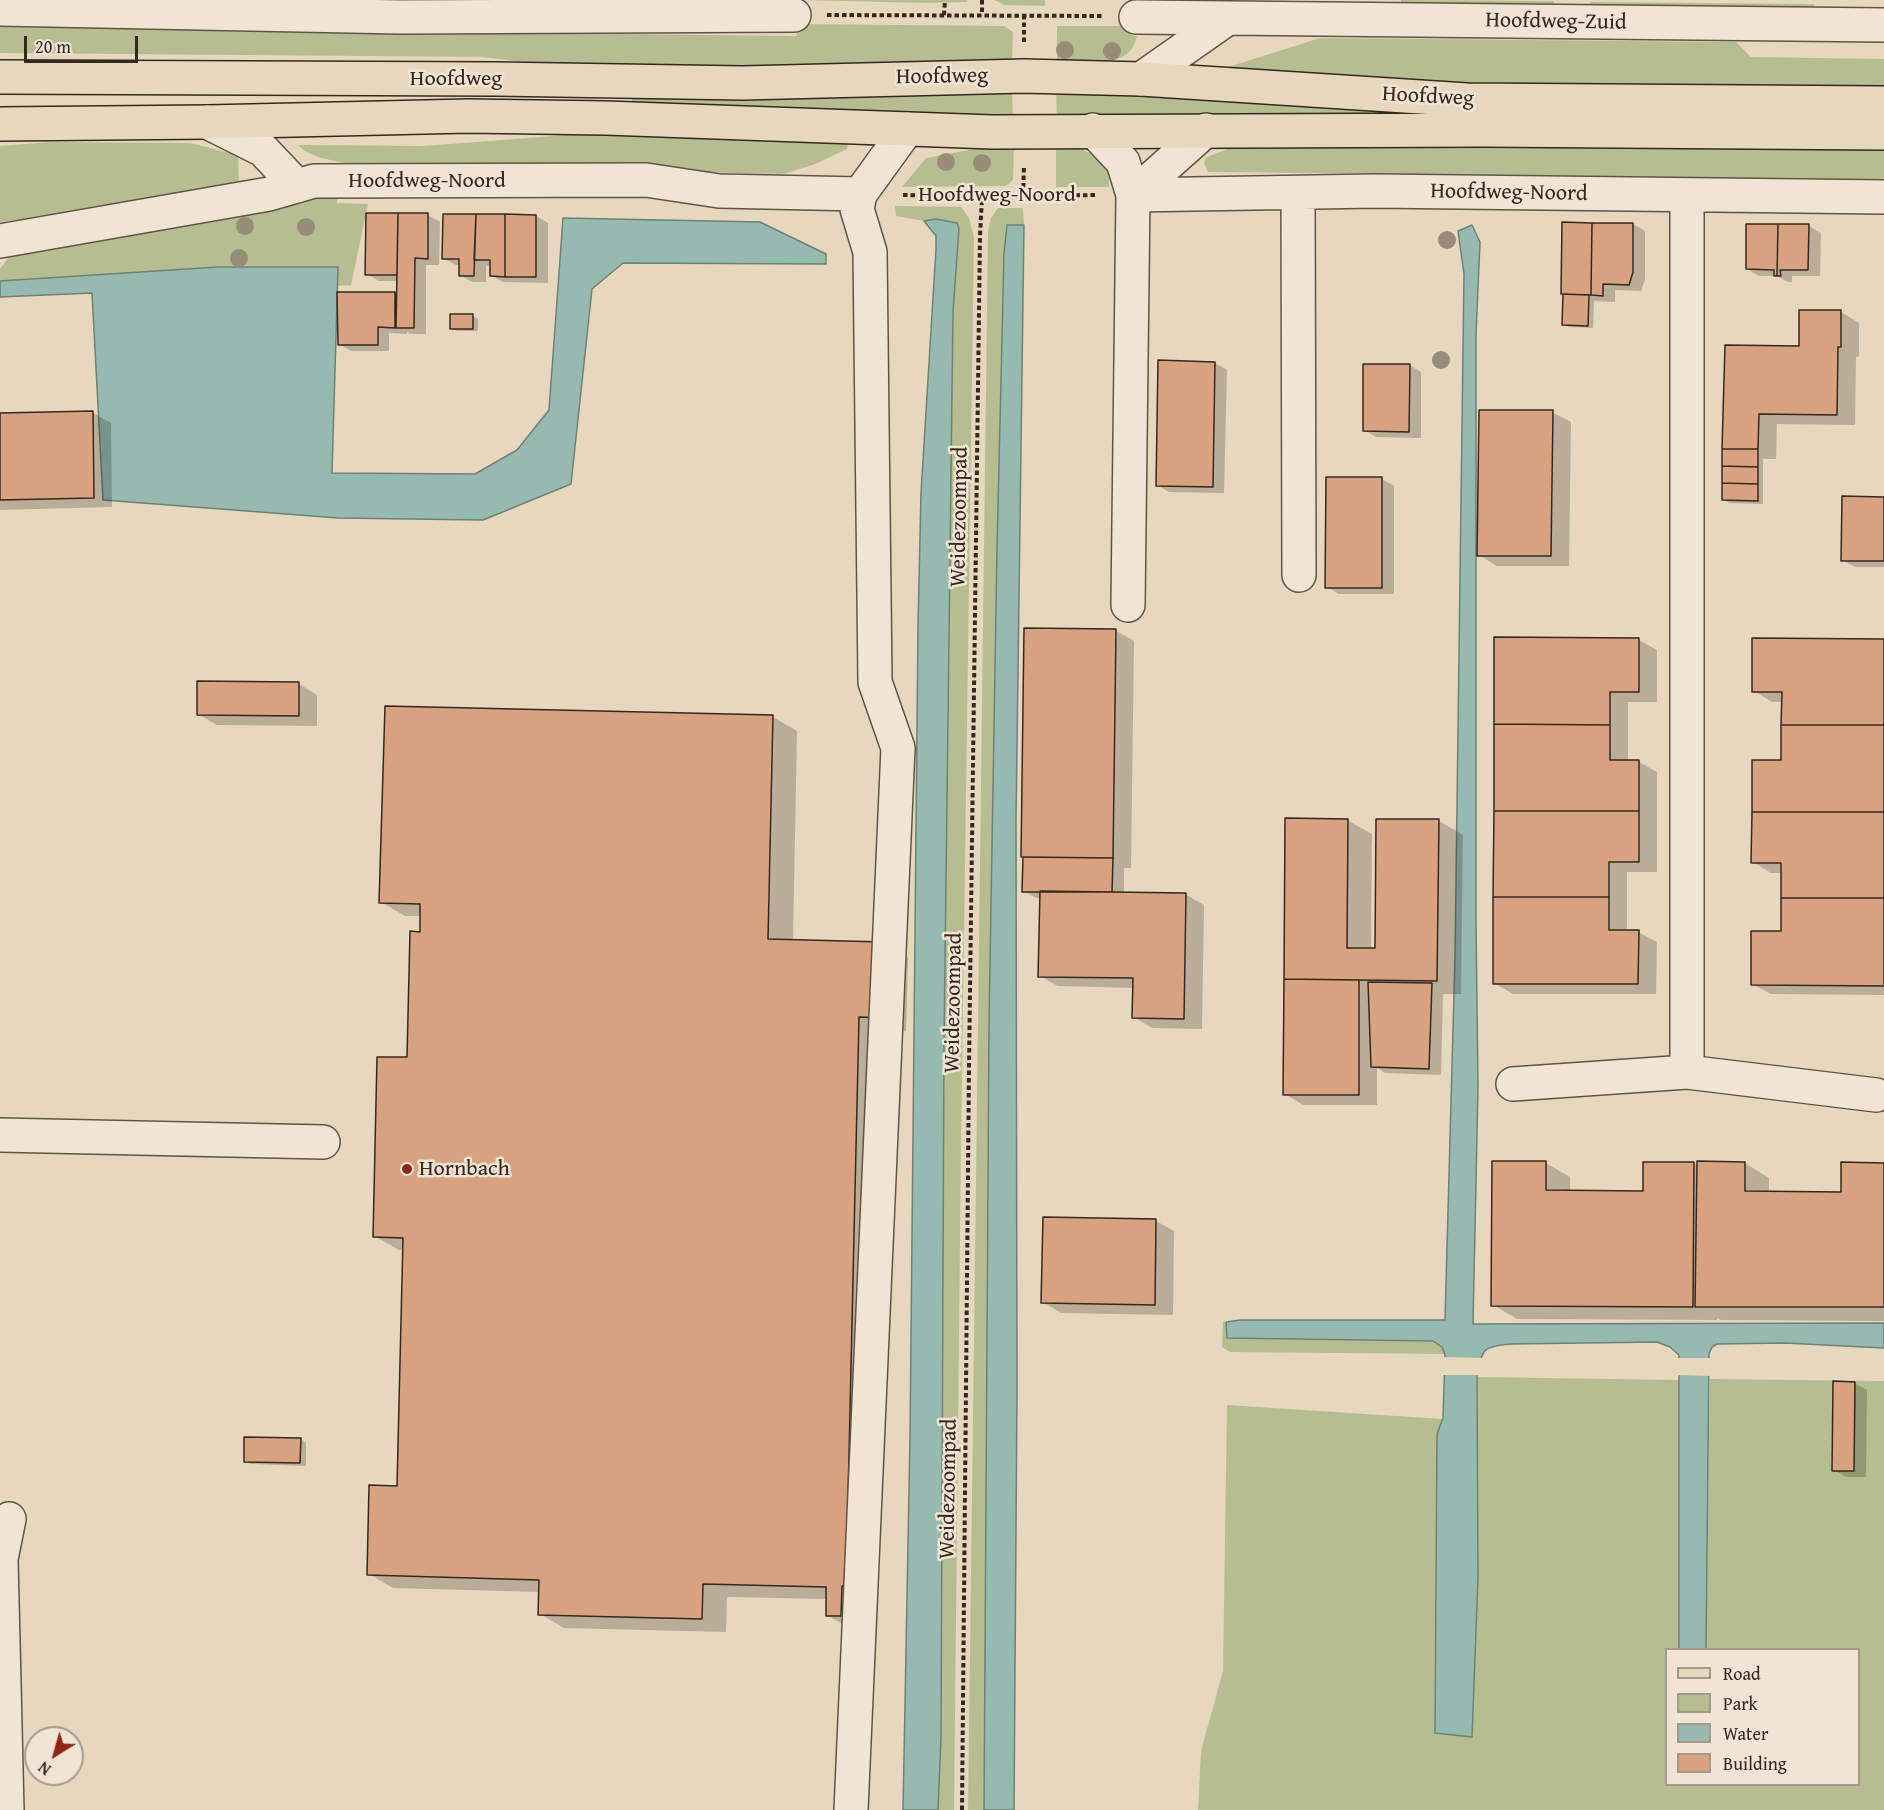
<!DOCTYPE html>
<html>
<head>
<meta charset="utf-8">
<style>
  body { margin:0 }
  #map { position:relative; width:1884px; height:1810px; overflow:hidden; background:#e8d7bf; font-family:"Gentium Book Plus",serif }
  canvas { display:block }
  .legend { position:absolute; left:1665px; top:1648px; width:195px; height:138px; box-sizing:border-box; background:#f0e5d5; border:2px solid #a5998c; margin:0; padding:8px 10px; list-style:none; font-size:18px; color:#34281f }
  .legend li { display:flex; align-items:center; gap:12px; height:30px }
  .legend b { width:30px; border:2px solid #a5998c }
  .north { position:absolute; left:24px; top:1726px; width:60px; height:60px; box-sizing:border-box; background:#f0e5d5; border:2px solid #a5998c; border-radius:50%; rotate:217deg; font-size:16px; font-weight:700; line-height:24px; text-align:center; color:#34281f }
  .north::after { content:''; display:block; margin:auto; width:21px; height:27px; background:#8f2418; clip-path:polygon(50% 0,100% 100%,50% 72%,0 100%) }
  .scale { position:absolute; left:24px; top:36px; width:114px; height:27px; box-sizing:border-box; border:3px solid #34281f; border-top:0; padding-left:8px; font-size:18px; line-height:21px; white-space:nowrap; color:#34281f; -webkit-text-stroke:4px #f0e5d5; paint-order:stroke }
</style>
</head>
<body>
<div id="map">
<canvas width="1884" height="1810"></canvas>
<ul class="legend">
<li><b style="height:8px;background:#e8d7bf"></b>Road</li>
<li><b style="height:16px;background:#b6be91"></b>Park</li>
<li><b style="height:16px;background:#97bab0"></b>Water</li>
<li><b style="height:16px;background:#d8a180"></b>Building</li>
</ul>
<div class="north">N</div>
<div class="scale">20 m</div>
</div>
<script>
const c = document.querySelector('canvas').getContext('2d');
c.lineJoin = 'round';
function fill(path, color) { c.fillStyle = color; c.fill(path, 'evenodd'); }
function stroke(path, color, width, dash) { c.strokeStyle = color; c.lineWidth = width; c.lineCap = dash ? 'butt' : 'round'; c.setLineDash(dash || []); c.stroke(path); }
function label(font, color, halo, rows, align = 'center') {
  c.font = font + ' "Gentium Book Plus",serif'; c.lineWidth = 5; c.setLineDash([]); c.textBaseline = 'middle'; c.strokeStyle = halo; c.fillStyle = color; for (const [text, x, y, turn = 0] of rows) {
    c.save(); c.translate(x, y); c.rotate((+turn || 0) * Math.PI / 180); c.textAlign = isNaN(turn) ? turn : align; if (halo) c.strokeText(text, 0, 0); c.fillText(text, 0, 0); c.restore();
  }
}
const green = new Path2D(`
  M802,0H968L966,2L926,3Z
  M994,0H1045V6L1005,5Z
  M1401,0L1554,1V10L1401,9Z
  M1590,2L1814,4V11H1592Z
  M798,24L1004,26L1013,32L1012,64L610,73L483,57L0,53V26L796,36Z
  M1057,26H1129L1132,35L1137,36C1135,43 1133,49 1128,53C1114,66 1076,63 1057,64Z
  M1320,38L1736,42L1751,57L1884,59V94L1493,90L1222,69Z
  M987,87L1012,89L1013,120L632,108V98Z
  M1056,87L1884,114L1057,121Z
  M609,130L849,139L847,149L815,164L784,174L356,165C338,161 311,159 298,145L424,146L554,136Z
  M1250,140L1884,146V184L1515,182L1505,175L1208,172L1204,164L1205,158Z
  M51,142L190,143L238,155L239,186L122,208L0,222V146Z
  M1068,144C1081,148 1103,157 1108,172C1109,176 1109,182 1109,187H1056V145Z
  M985,147H1014L1013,180L1006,186L902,187L926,158Z
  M338,192L337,203L368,204L351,285L337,286V267H218L0,281V269L11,254L266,211Z
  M895,206L961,207L969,218L974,237L961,1144L954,1810H938L941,1737L944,1043L953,312L959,228L936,219L924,221L896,216Z
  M998,208H1023L1024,225H1007L1004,253L997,549L989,1024L984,1810H968L988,230L991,218Z
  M1223,1321L1226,1322L1227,1338L1433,1341L1442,1347L1445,1354L1230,1352L1222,1347Z
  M1477,1377L1679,1380V1649L1666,1650V1784H1858V1650L1706,1649L1710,1379L1884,1381V1810H1198L1201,1751L1223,1671L1227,1405L1443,1419L1437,1434L1435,1733L1472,1737L1478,1577Z`);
const water = new Path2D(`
  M563,218L760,222L826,254V264L623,263L592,289L571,484L483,520L338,518L103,500L92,293L0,297V281L218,267H338L332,473L475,474L517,450L549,410Z
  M936,219L957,223L959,228L953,312L944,1043L941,1737L938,1810H903L910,1438L918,626L921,493L936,249V236L924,221Z
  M1007,225H1024L1016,820L1017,1391L1014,1810H984L989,1024L997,549L1004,253Z
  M1472,225L1480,242L1476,334V923L1478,1087L1473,1324L1884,1323V1348L1785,1343L1717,1344L1712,1347L1709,1354L1706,1649L1679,1650V1355L1670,1347L1657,1342L1511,1344C1481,1347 1483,1348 1477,1377L1478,1577L1472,1737L1435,1733L1437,1434L1443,1418L1445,1354L1442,1347L1433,1341L1227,1338L1226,1322L1240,1320H1445L1455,957L1464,274L1458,231Z`);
const pier = new Path2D(`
  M1442,1357L1483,1358L1480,1375H1441Z
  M1676,1358H1712L1713,1376L1676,1375Z`);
const shadow = new Path2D(`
  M428,215L440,222L439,265H426V334H410L407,332V334L389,333V351H351L339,344L395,294L398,296V281H379L367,274Z
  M536,216L548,223V283L503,282L491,275V266H486V282H472L460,275V265H456L443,258Z
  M1633,224L1645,231V279L1641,291L1615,290V302L1594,301L1593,328L1569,327L1564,324V295Z
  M1809,226L1821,233L1820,276H1792V282H1788L1777,276H1759L1747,269Z
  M1841,312L1859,323V356L1856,357L1855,425L1777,424L1776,459H1763V504L1729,503L1723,499L1726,347H1800Z
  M473,316L478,319V331H457L451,328Z
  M1215,363L1227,370L1224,493L1169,492L1157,485Z
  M1409,365L1421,372V438L1376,437L1364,430Z
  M1552,412L1571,422L1569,566H1497L1479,555Z
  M93,413L111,423L112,507L0,510V414Z
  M1327,479H1382L1394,486V594H1339L1327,587Z
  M1884,498V567H1855L1842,560Z
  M1115,630L1134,641L1131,868H1124V894H1185L1204,905L1202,1029L1152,1028L1134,1017V988L1058,986L1040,976L1041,898H1036L1024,891Z
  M1496,639L1639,640L1657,650V702H1628V762H1639L1657,772V872H1627V932H1638L1657,942L1656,994H1513L1494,983Z
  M1884,640V995L1771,994L1752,984L1782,932V873H1771L1753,862L1783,762V702H1772L1754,691Z
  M198,683L299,684L317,695V726L217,725L198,714Z
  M386,708L773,717L797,731L793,941L883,943L908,957L906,1031L883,1030L851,1629L827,1615V1599L727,1597L726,1632L564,1628L540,1614V1592L393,1588L369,1574L398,1488L404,1250H399L374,1236L408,1059L422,916H405L381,902Z
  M1347,820L1372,834L1371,950H1377L1439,821L1463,835L1461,994H1443L1441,1075L1385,1073L1377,1068V1105H1303L1285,1094V978Z
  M1546,1163L1570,1177V1192H1644L1694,1163L1699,1166L1745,1163L1769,1178V1193H1843L1884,1164V1321L1721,1320L1717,1318V1320L1517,1319L1493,1305Z
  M1156,1221L1174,1231L1173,1315L1061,1313L1043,1302Z
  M1854,1383L1867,1390L1866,1477H1846L1834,1470Z
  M301,1439L306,1443V1466L251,1464L245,1461Z`);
const building = new Path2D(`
  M366,213H398L397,275H365Z
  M398,213H428V259L415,258L414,328H396Z
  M443,214H476L474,276H459V259H442Z
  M476,214H505V277L490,276V260H474Z
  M505,214L536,215V277H505Z
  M1562,222L1592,223L1591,295L1561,294Z
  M1592,223H1633V272L1629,285L1603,284V296L1591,295Z
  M1746,224H1778L1777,276H1774V270L1746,269Z
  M1778,224H1809L1808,270H1780L1781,276H1777Z
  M337,292H395V328L378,327V345H338Z
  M1563,294L1589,295L1588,326L1562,325Z
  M1799,310H1841V347H1838L1837,415L1759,414L1758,449H1722L1725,345L1799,346Z
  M450,314H473V329H450Z
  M1158,360L1215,362L1213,487L1156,486Z
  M1363,364H1410L1409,432L1363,431Z
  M1479,410H1553L1551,556H1477Z
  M93,411L94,498L0,500V413Z
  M1722,449H1758V467L1722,466Z
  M1722,466L1758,467V484L1722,483Z
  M1326,477H1382V588H1325Z
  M1722,483L1758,484V501L1722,500Z
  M1842,496L1884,497V561H1841Z
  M1024,628L1116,629L1113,858L1021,857Z
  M1494,637L1639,638V692H1610V725L1494,724Z
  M1752,638L1884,639V725H1781L1782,692H1752Z
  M197,681L299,682V716L197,715Z
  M385,706L773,715L768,939L884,942L882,1018L859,1017L846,1586H842L841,1616H826V1587L703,1584L702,1619L538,1615L539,1580L367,1575L369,1485L397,1486L403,1238L373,1237L377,1057H407L410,931L420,932V904L379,903Z
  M1494,724L1610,725V760H1639V811H1494Z
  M1781,725H1884V812H1752V760H1781Z
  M1494,811H1639V862H1609V897H1493Z
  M1752,812H1884V898H1781V863H1751Z
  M1285,818L1348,819L1347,948H1375L1376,819H1439L1437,981L1284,979Z
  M1023,857L1113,858L1112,892H1022Z
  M1040,891L1186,893L1184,1019L1132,1018L1133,978L1038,977Z
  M1493,897H1609V930H1639L1638,984H1493Z
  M1781,898H1884V986L1751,985V931H1781Z
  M1284,979L1359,980V1095H1283Z
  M1368,982L1432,983L1429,1069L1371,1067Z
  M1492,1161H1546V1190L1643,1191V1162H1694L1693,1307L1491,1306Z
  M1697,1161L1745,1162V1191L1841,1192V1162L1884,1163V1307H1695Z
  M1043,1217L1156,1219L1155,1305L1041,1303Z
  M1833,1381L1855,1382L1854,1471H1832Z
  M244,1437L301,1438L300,1463L244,1462Z`);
const path = new Path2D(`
  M982,0V15
  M827,15L1102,16
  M944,15L945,0
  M1024,42V15
  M903,195L982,197L1096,195
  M1023,195L1024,166
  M962,1810L969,1067L980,236L982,197`);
const minor = new Path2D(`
  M0,9L401,17L794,15
  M1136,17L1884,25
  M1141,79L1228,18
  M207,122L263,150L297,186
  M1093,130L1123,162L1133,195L1128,605
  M1298,193L1299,575
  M1133,195L1375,191L1884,197
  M1133,195L1206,130
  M1687,196V1072
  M0,241L269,194L314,181L646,180L719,191L860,194
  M1513,1084L1687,1072L1876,1095
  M0,1135L323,1142
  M7,1810L1,1559L9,1519
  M851,1810L898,748L875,682L870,252L857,209L860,194L907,129`);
const major = new Path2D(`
  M0,77L496,79L743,83L1024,76L1141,79L1467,100L1884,103
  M0,124L207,122L468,116L606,118L992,132L1485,130L1884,133`);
const trees = [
  [1065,50],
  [1112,51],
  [946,162],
  [982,163],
  [245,226],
  [306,227],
  [1447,240],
  [239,258],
  [1441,360]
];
const markers = [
  [407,1169,6,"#8f2418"]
];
const streetNames = [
  ["Hoofdweg-Zuid",1556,22,1],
  ["Hoofdweg",942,77,-1],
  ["Hoofdweg",456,79],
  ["Hoofdweg",1428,97,3],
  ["Hoofdweg-Noord",427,181],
  ["Hoofdweg-Noord",1509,193,1],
  ["Hoofdweg-Noord",997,195],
  ["Weidezoompad",960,517,-89],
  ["Weidezoompad",954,1003,-89],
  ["Weidezoompad",949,1489,-89]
];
const poiNames = [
  ["Hornbach",419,1169]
];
fill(green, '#b6be91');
fill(water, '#97bab0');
stroke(water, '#6f8076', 1.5);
fill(pier, '#e8d7bf');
fill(shadow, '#0003');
fill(building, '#d8a180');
stroke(building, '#34281f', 1.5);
stroke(minor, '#615447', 36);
stroke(major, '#34281f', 36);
stroke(path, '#34281f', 4, [4.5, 3]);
stroke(minor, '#f0e5d5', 33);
stroke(major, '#e8d7bf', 33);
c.fillStyle = '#978c77';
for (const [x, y] of trees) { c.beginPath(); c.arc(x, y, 9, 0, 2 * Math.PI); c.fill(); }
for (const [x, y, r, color] of markers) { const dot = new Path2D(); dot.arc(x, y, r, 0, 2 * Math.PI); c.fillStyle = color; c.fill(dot); stroke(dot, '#f0e5d5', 2); }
label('22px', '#34281f', '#f0e5d5', streetNames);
label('22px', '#34281f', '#f0e5d5', poiNames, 'left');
</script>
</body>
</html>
